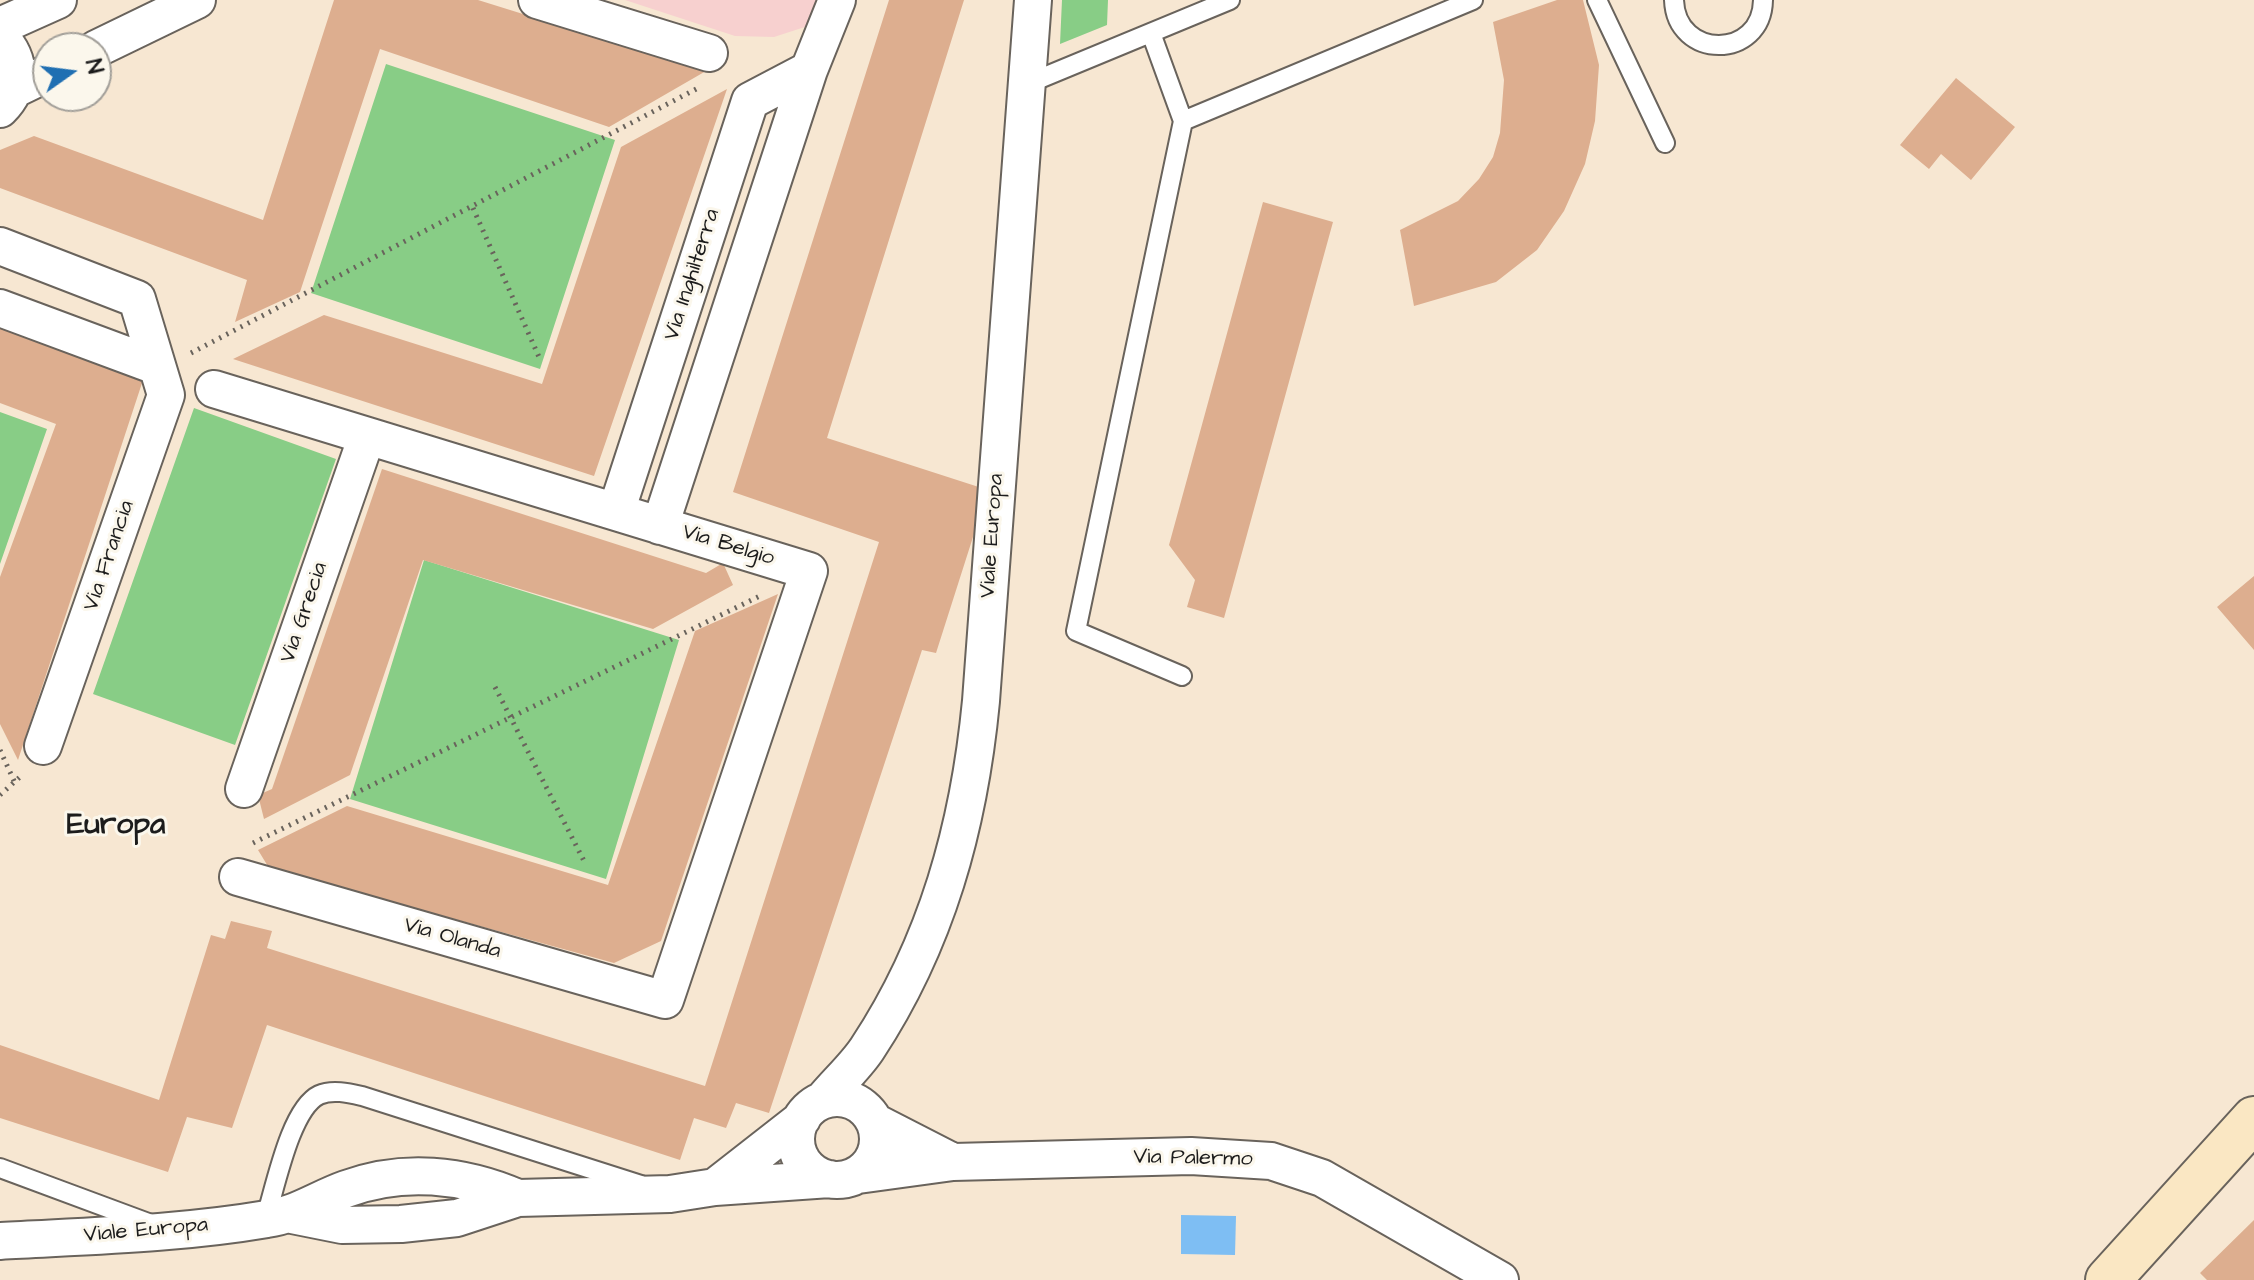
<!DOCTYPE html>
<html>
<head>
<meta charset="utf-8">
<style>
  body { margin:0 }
  #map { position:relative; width:2254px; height:1280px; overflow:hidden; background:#f7e7d2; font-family:"Architects Daughter",sans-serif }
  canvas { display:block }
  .north { position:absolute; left:32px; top:32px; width:80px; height:80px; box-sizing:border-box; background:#fbf7ec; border:2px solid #a29f99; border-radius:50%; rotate:76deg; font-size:22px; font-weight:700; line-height:32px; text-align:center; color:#1c1c1c }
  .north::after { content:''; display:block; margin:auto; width:28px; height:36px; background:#1f6fb2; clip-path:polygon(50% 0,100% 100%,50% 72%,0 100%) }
</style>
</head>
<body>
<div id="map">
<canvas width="2254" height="1280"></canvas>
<div class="north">N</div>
</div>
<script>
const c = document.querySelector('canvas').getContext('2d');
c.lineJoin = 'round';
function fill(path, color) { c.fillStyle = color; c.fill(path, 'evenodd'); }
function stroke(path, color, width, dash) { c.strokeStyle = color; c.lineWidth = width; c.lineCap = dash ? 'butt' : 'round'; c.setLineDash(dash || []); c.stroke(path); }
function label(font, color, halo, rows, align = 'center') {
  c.font = font + ' "Architects Daughter",sans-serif'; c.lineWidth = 6; c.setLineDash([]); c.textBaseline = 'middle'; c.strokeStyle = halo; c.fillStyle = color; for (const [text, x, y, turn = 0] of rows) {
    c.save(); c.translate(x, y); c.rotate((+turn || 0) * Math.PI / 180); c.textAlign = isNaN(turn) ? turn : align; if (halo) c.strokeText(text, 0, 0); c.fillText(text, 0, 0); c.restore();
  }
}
const built = new Path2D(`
  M625,0H820L811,25L774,37L735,36Z`);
const green = new Path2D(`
  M1062,0H1108L1107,25L1060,44Z
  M386,64L615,140L540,369L311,293Z
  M194,408L336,459L235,745L93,694Z
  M0,412L47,429L0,564Z
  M424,560L679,640L606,879L350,799Z`);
const water = new Path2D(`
  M1181,1215L1236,1216L1235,1255L1181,1254Z`);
const building = new Path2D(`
  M334,0H478L706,71L609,127L380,49L300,292L235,322L247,280L0,188V150L34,136L263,220Z
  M889,0H964L827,438L988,490L936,653L922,650L769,1113L736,1103L726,1128L694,1118L680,1160L267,1025L232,1128L187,1117L168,1172L0,1118V1045L159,1100L211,935L225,939L231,921L272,931L267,948L705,1086L879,542L733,492Z
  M1557,0H1583L1599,65L1595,121L1585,164L1564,211L1537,250L1496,282L1414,306L1400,230L1458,201L1479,179L1493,157L1500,133L1504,80L1493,22Z
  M1956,78L2015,127L1971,180L1941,154L1929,169L1900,145Z
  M727,89L594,476L233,359L324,315L542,384L621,147Z
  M1263,202L1333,222L1224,618L1187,607L1195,580L1169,545Z
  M0,326L143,380L18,760L0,724V577L56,424L0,403Z
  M382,469L706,573L723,563L733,585L653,629L423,560L350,775L264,819L258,795L272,789Z
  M2254,576V650L2217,607Z
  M778,594L661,941L614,963L269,868L258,850L347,806L608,885L695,631Z
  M2254,1220V1280H2207L2200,1273Z`);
const path = new Path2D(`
  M473,208L539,357
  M191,353L700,87
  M495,687L584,861
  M0,750L15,783
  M0,795L21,776
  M253,843L762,595`);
const lane = new Path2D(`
  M1597,0L1665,143
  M1674,0C1676,60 1762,60 1763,0
  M1151,33L1183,121L1473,0
  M1027,84L1230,0
  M1182,676L1076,631L1183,121
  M0,1168L151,1224
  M265,1220C275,1189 290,1109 319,1095C332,1089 349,1093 362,1096L641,1185`);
const street = new Path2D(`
  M537,0L709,53
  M0,26L58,0
  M0,37C22,60 22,87 0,109
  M96,49L197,0
  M15,89L48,73
  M0,246L137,299L166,395L43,746
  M0,308L156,366
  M214,389L809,571L665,1000L238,877
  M616,512L750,101L809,70
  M660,526L809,70L837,0
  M244,789L367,436
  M796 1139a41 41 0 1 1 82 0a41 41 0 1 1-82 0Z
  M823,1100C837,1083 855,1067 867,1049C937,943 969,826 981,701L1033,0
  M875,1122L953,1162
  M858,1175L953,1162L1191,1156L1271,1161L1322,1178L1500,1280
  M715,1187L802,1119
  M292,1215L342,1225L401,1224L457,1218L518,1198L670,1194L715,1187L830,1179
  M0,1241C89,1236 179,1234 267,1219C296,1215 318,1199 346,1189C403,1168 463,1174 518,1198`);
const secondary = new Path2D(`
  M2108,1280L2254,1119`);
const streetNames = [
  ["Via Inghilterra",693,275,-72],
  ["Viale Europa",993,536,-86],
  ["Via Belgio",728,546,17],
  ["Via Francia",110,556,-71],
  ["Via Grecia",305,613,-71],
  ["Via Olanda",452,939,16],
  ["Via Palermo",1193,1159,1],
  ["Viale Europa",146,1231,-5]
];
const districtNames = [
  ["Europa",116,827]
];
fill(built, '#f7d0cf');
fill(green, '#88cd86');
fill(water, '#7ebef3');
fill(building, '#ddae8f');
stroke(lane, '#69635c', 22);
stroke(street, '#69635c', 40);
stroke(secondary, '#69635c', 48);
stroke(path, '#69635c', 5, [2, 6]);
stroke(lane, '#fff', 18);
stroke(street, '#fff', 36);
stroke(secondary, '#fae7c3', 44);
label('22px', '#1c1c1c', '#fbf7ec', streetNames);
label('bold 30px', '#1c1c1c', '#fbf7ec', districtNames);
</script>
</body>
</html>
